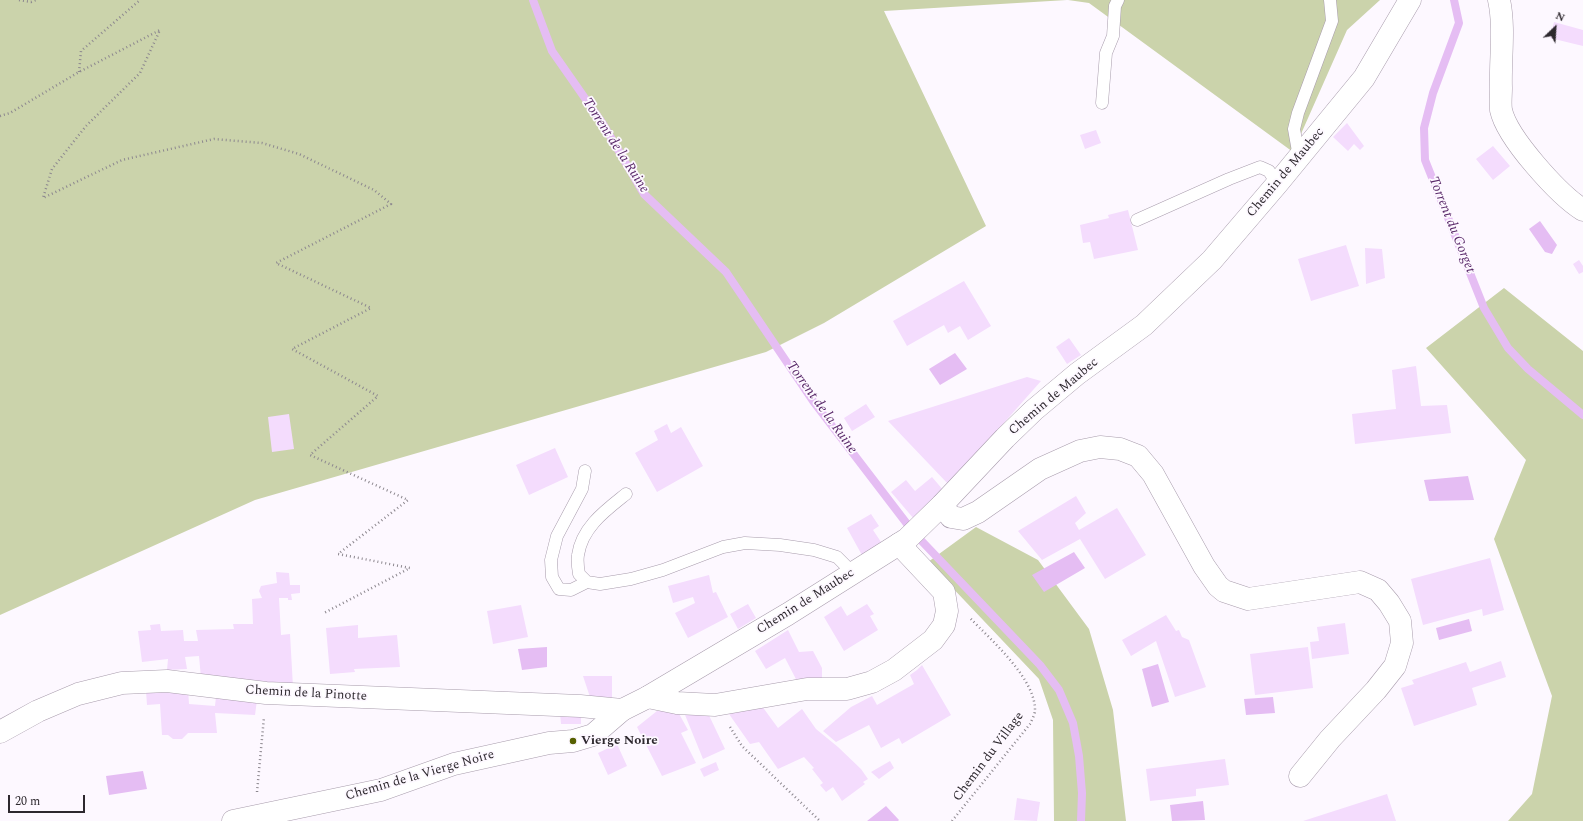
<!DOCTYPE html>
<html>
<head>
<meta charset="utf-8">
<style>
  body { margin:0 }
  #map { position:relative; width:1583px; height:821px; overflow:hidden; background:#fdf8ff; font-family:Spectral,serif }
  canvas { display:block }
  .north { position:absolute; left:1535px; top:8px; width:40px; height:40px; -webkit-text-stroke:3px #fdf8ff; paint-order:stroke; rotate:25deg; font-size:11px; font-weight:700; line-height:16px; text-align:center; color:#2d282e }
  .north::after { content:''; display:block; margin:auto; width:14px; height:18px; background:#2d282e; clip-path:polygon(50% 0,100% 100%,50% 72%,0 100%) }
  .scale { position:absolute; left:8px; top:795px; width:77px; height:18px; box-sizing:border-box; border:2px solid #2d282e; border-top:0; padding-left:5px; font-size:12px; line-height:14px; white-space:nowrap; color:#2d282e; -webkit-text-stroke:3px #fdf8ff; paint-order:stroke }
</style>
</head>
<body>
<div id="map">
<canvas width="1583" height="821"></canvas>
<div class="north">N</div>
<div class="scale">20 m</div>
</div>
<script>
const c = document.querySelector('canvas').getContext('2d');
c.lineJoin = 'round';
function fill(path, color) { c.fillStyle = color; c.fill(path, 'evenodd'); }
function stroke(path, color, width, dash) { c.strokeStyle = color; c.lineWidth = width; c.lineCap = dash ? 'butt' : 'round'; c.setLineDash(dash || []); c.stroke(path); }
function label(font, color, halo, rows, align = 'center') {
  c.font = font + ' Spectral,serif'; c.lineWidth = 3.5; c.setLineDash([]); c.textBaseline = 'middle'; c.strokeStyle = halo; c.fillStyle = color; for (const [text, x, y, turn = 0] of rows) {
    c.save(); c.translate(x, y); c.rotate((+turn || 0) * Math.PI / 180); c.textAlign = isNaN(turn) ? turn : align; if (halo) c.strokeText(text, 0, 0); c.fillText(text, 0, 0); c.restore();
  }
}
const green = new Path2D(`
  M0,0H1067L884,11L986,226L824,323L766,352L255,500L0,615Z
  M1068,0H1380L1347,30L1293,152L1089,3Z
  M1504,288L1583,351V821H1508L1532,794L1552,696L1494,539L1526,460L1426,348Z
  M976,527L1038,560L1089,629L1113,710L1126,821H1054L1053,720L1039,679L928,562Z`);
const water = new Path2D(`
  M1540,221L1557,245L1552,254L1545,252L1529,229Z
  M955,353L967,369L940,385L929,369Z
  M1468,476L1474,500L1429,501L1424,480Z
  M1074,552L1085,568L1044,592L1032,575Z
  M1469,619L1472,631L1439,640L1436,628Z
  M547,647V667L522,670L518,649Z
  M1158,664L1169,702L1152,707L1142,669Z
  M1273,697L1275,713L1246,715L1244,699Z
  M143,771L147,789L109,795L106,776Z
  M1203,801L1205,820L1172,821L1170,805Z
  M886,806L899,820L898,821H867Z`);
const stream = new Path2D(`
  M533,0L552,51L603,124L644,194L726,272L813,401L914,533L1040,665L1059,690L1073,723L1079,756L1082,793L1081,821
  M1454,0L1459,23L1433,93L1424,128L1425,160L1484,308L1508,348L1528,369L1583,415`);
const building = new Path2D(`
  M1554,22L1583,30V46L1550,38Z
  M1347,123L1364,146L1360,150L1354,144L1348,151L1333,137Z
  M1096,130L1101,143L1085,149L1080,135Z
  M1493,146L1510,166L1493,180L1476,159Z
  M1128,210L1138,250L1094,259L1090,242L1083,243L1080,225L1109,218L1108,215Z
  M1346,245L1359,286L1311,301L1298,259Z
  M1365,248L1382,249L1385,278L1366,284Z
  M1579,260L1583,266V272L1579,274L1573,264Z
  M964,281L991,326L968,340L960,326L948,333L944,325L907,346L893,321Z
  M1069,338L1081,355L1067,364L1056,347Z
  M1416,366L1421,406L1447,405L1451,433L1355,444L1352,414L1396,409L1392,370Z
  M1027,377L1041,381L949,485L888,421Z
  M866,404L875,417L852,431L844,418Z
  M289,414L294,449L272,452L268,417Z
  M667,424L671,433L681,427L703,466L657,492L635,453L658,440L654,431Z
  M555,448L568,477L529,495L516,465Z
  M932,477L944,491L914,519L891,492L906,480L915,491Z
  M1076,496L1086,513L1075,523L1079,530L1117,508L1146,555L1105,579L1080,539L1042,560L1018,531Z
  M871,514L879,526L873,530L883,545L863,557L847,528Z
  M1490,558L1504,610L1483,616L1482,609L1423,625L1411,579Z
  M276,572L289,573L290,585H300V593L291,594L292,600H288V598H279L281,635L290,634L293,687L201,678L199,656L185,657L187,669L167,670L168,659L142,662L138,631L151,630L150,625L160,624L161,631L183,630L184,641H198L196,630L234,629L233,624H253L252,599L262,598L259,591L261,586L277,583Z
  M709,575L713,593L716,592L728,617L688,638L675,613L695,603L693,597L673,603L668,586Z
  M748,604L756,618L738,629L730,614Z
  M867,604L874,614L870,616L878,630L844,651L824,617L841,606L847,616Z
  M521,605L528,637L493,644L487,611Z
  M1166,615L1176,631L1179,630L1182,637L1189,640L1206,687L1175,697L1156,641L1131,656L1122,640Z
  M1345,623L1349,654L1312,659L1310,642L1319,641L1317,627Z
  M358,625V638L397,635L400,667L354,669L355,672L330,674L326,628Z
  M788,630L799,652L813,651L822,668V683H798L785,658L766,669L755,651Z
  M1308,647L1313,688L1255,695L1250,654Z
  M1501,661L1506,677L1472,688L1477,705L1414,726L1401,688L1414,684L1412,680L1466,662L1470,672Z
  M922,665L951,715L902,744L899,738L881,748L869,725L836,742L823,731L851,707L872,696L877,705L914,684L910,675L917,670Z
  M583,676H612V700H591Z
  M188,689L189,704L215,706L216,697L257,700L255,715L215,713L217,733H188L182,739H173L168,735H162L160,704L147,705L146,691Z
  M759,702L778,728L802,709L816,729L838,747L861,769L868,779L863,782L865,784L842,801L833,787L826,792L820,785L823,783L812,769L814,768L804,757L778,769L759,742L750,744L729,714L730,710Z
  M706,709L725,749L703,759L683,710Z
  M677,710L688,730L681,733L696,763L662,776L637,727L657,711Z
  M560,713H581V724H561Z
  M617,744L627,766L608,775L598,753Z
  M1225,759L1229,785L1196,789V796L1150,801L1146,769Z
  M890,761L894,768L879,779L871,772Z
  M716,762L719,770L704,777L700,769Z
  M1387,794L1396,821H1303Z
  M1017,798L1040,802L1037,821L1014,820Z`);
const path = new Path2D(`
  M19,0L31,2L36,0
  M79,72L81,51L140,0
  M0,116L10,113L79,72L160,30L140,73L86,126L52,169L43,198L122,160L214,139L262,143L299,154L374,190L391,204L276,263L371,308L292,349L378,396L310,455L408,500L338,554L410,568L324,613
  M730,727L742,746L820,821
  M257,792L264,717
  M952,821L1030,724C1032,720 1035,714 1035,710C1035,678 991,640 970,618`);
const service = new Path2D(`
  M1102,103L1106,53L1113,36L1115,6L1118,0
  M1299,157L1294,129L1298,113L1332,21L1330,0
  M1137,220L1229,179L1260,167L1269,171L1277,184
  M585,471L582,489L557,536L551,560L552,577L559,589L571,590L587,582
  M626,494C606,510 582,527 578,555C577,561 578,568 579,574L587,582L600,584L631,579L663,570L723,547L745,543L780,545L814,550L837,557L853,573`);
const minor = new Path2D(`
  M942,505L951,517L963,519L978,512L1040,469L1080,451L1100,447L1120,449L1138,456L1153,474L1204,566L1218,586L1224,591L1248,599L1360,582L1378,590L1389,603L1400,621L1402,643L1395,666L1376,690L1330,739L1300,776
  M648,697L677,703L715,705L807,689H847L872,682L894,670L933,640L944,625L947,611L944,592L899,544
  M0,732L38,711L78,694L122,683L167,681L266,693L580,706L622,710`);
const tertiary = new Path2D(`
  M1499,0C1505,27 1500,60 1501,88C1501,95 1500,103 1501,110C1507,138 1559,195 1583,210
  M233,821L381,790L454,764L549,743L573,741L593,735L622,710L648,697L788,614L907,539L942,505L1005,438L1034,410L1077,374L1144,325L1212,260L1277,184L1364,78L1410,0`);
const markers = [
  [573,741,4,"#566000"]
];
const streetNames = [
  ["Chemin de Maubec",1286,173,-50],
  ["Chemin de Maubec",1054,397,-40],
  ["Chemin de Maubec",806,602,-32],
  ["Chemin de la Pinotte",306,694,3],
  ["Chemin du Village",989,757,-53],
  ["Chemin de la Vierge Noire",420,776,-16]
];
const poiNames = [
  ["Vierge Noire",581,741]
];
const waterNames = [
  ["Torrent de la Ruine",615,146,57],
  ["Torrent du Gorget",1451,225,68],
  ["Torrent de la Ruine",821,408,54]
];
fill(green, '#cbd3ab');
fill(water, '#e5bdf3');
stroke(stream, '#e5bdf3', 8);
fill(building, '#f4dcfd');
stroke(service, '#a89cac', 13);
stroke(minor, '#a89cac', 23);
stroke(tertiary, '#a89cac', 23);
stroke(path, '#8d888f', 2.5, [1, 3]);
stroke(service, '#fff', 12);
stroke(minor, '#fff', 22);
stroke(tertiary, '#fff', 22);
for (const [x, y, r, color] of markers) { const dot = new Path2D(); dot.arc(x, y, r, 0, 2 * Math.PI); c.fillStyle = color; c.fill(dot); stroke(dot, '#fdf8ff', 1.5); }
label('13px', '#2d282e', '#fdf8ff', streetNames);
label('bold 13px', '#2d282e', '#fdf8ff', poiNames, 'left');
label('italic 14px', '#5a2a6a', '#fdf8ff', waterNames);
</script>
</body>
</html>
